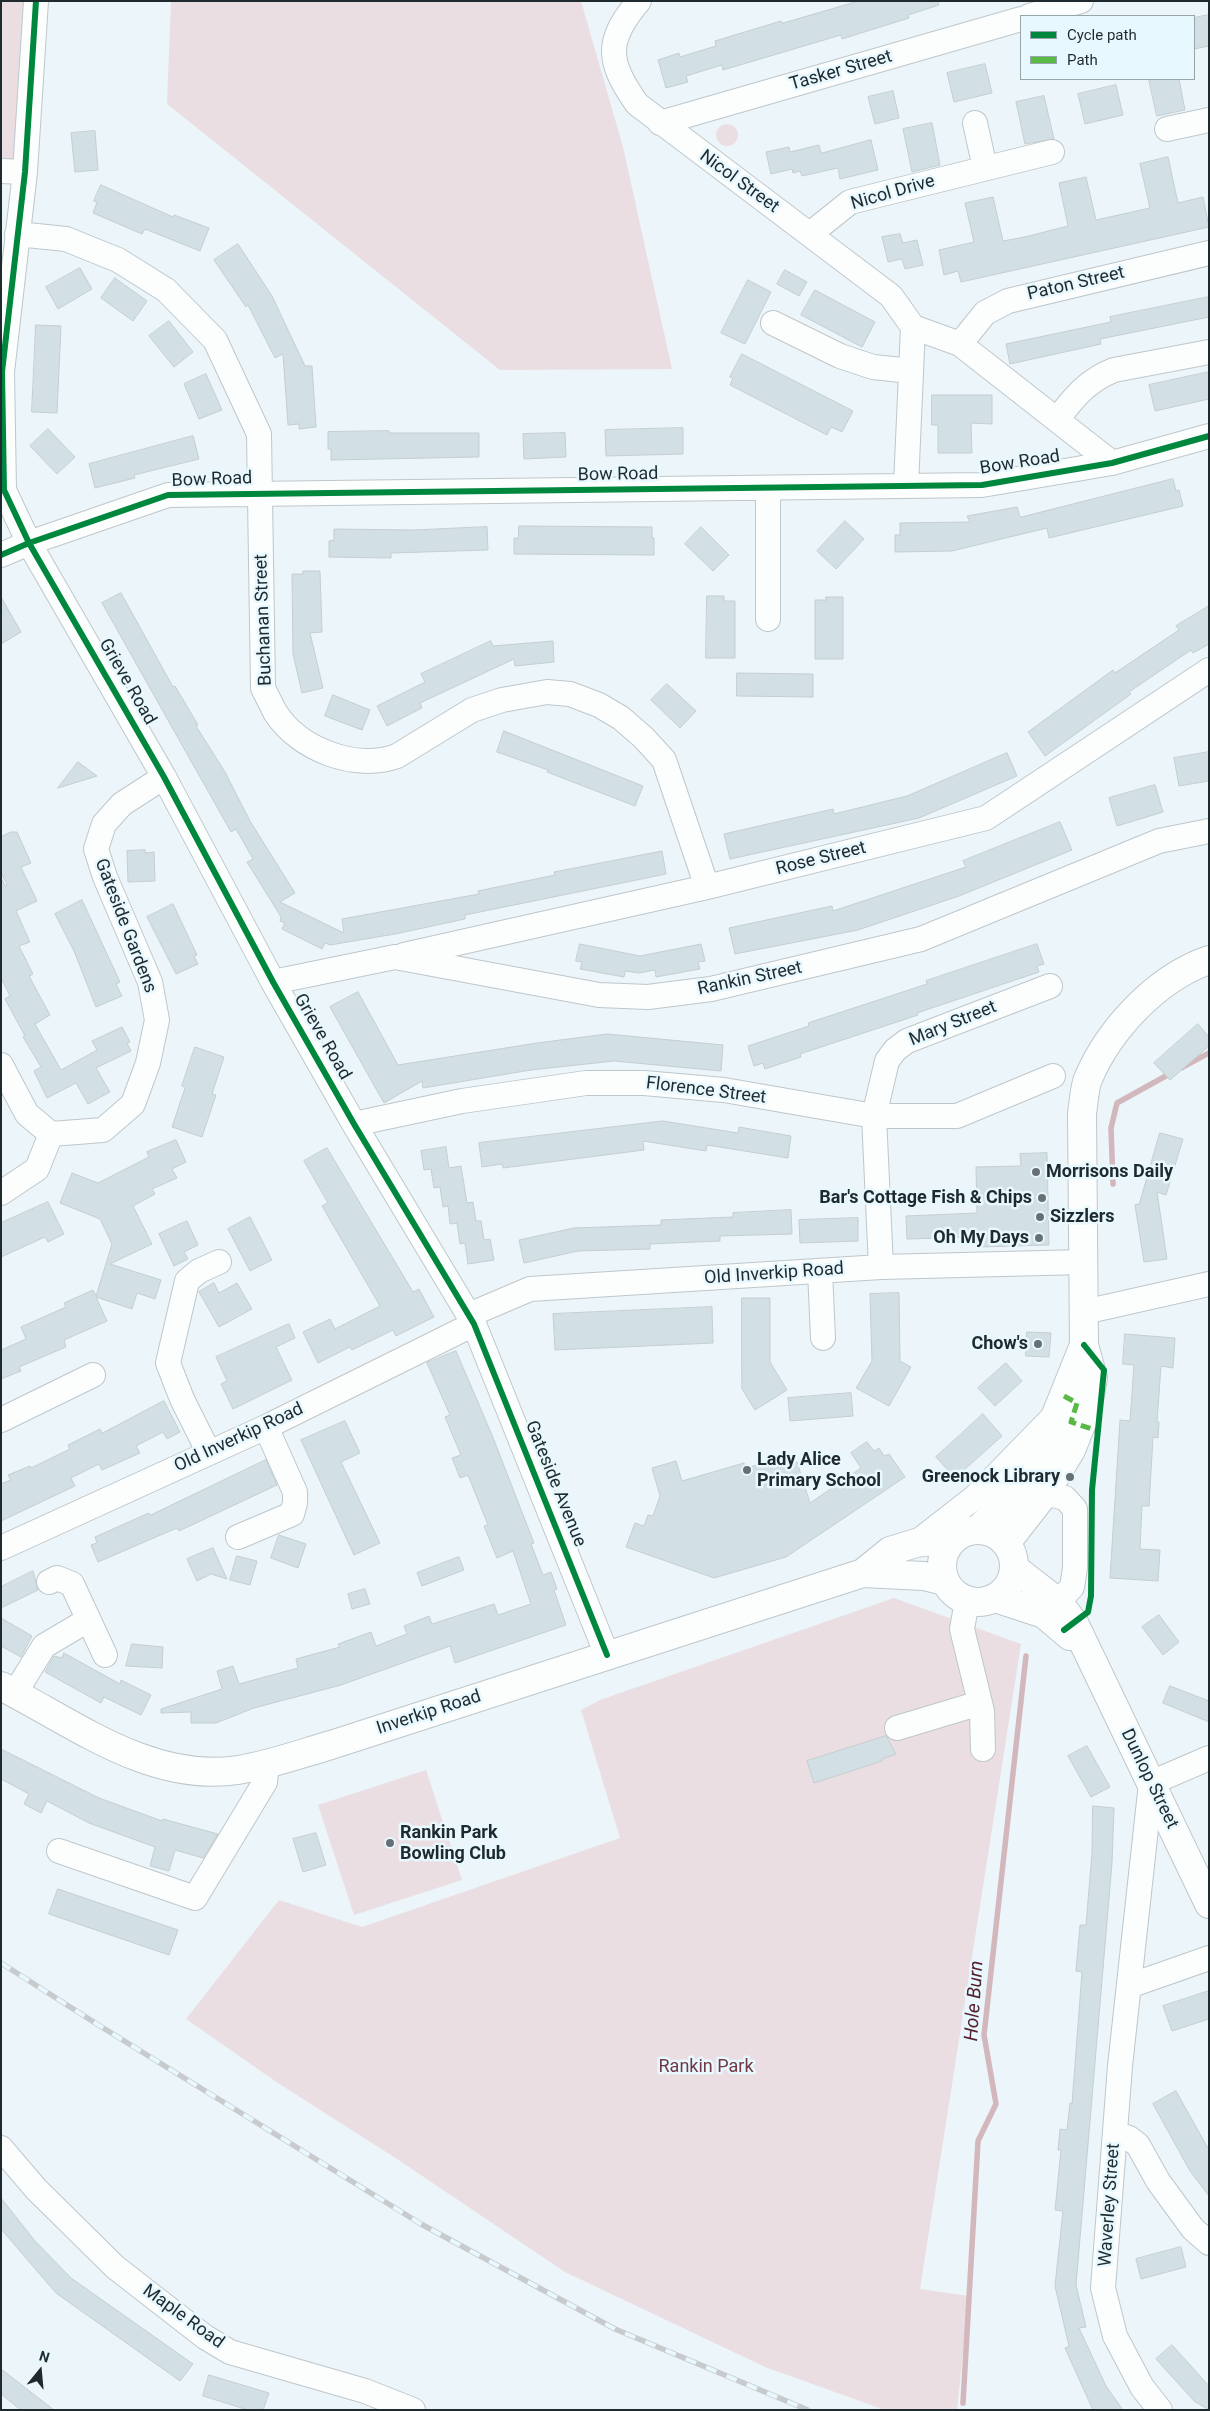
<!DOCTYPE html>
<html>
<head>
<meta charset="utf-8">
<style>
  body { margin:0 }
  #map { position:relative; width:1210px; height:2411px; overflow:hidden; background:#ecf5f9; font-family:Roboto,sans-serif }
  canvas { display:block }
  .frame { position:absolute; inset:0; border:2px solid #1f2a2e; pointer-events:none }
  .legend { position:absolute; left:1020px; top:15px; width:175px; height:65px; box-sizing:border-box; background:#e7f8fe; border:1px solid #97a6ab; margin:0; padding:6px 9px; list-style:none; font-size:15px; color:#1f2a2e }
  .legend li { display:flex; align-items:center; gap:10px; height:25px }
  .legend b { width:25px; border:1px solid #97a6ab }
  .north { position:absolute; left:15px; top:2346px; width:50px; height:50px; -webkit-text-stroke:4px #e7f8fe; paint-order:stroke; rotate:17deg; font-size:14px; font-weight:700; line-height:20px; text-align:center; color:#1f2a2e }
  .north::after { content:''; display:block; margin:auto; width:18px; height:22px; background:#1f2a2e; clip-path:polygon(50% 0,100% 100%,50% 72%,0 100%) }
</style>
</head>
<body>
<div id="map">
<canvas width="1210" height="2411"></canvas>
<div class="frame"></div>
<ul class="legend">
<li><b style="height:6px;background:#00873e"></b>Cycle path</li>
<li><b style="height:6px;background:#58b947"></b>Path</li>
</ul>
<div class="north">N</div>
</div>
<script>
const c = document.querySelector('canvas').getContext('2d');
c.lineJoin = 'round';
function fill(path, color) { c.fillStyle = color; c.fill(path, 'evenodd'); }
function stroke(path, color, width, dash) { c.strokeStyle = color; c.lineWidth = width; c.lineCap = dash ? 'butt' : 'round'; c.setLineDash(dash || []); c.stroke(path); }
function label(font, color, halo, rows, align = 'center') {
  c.font = font + ' Roboto,sans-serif'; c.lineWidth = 5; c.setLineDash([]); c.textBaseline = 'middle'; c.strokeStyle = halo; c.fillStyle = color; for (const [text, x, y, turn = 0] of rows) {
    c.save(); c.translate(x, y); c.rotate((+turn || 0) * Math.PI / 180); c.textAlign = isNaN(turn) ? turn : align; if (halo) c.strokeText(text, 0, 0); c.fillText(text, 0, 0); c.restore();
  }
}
const green = new Path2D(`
  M1,1H38L25,172L1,171Z
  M171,1H581L623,147L672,369L500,370L167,104Z
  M716 135a11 11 0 1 1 22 0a11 11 0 1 1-22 0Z
  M894,1598L1021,1644L920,2289L969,2296L957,2410H885L765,2367L565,2272L397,2159L278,2083L186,2019L279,1900L362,1927L620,1838L581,1710L600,1700Z
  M426,1770L462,1880L354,1915L318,1805Z`);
const stream = new Path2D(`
  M1181,1068L1209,1053
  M1113,1184L1111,1128L1117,1103L1173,1072
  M963,2403L978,2141L996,2104L984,2035L1026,1656`);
const building = new Path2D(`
  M859,1H938L939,5L908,15L909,18L842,39L841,35L723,70L722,65L686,76L688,82L666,88L658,60L679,53L680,57L716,46L715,41L781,21L782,23Z
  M1209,15V46L1194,49V18Z
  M985,64L992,93L954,102L947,73Z
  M1149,79H1179L1185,110L1157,116Z
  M1116,85L1123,115L1085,124L1078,94Z
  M893,91L899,118L875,124L868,97Z
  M1044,96L1054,139L1025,144L1016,102Z
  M932,123L940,165L912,172L903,129Z
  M95,131L98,170L75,172L71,133Z
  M871,140L878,170L840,179L838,168L802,176L800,171L793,173L792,169L771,174L766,152L789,147L790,152L819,145L821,153Z
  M1168,157L1178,203L1203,197L1209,227L961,282L958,271L944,275L939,250L974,242L965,203L993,197L1003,241L1025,237L1068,226L1059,183L1086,177L1096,220L1150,208L1140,164Z
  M101,185L173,217L174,215L209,228L200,251L145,229L142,234L93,213L97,202L94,201Z
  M900,234L903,243L917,240L923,265L905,269L902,259L888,262L882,237Z
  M238,244L272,296L305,366H312L316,427L299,429V424L288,425L283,354L275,358L248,305L246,307L214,260Z
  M80,268L92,289L58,309L46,287Z
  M785,270L807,282L799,296L777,284Z
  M115,278L147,301L133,321L101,298Z
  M748,280L771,292L745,344L721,333Z
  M815,290L875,322L862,347L801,315Z
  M1209,297V317L1100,339L1101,344L1010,364L1006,344L1111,322L1110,317Z
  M169,321L193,352L174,367L149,336Z
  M36,325L61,326L57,413L32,412Z
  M742,354L853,411L842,432L831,427L827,435L730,385L733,378L730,377Z
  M1209,372V399L1155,411L1149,385Z
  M206,374L222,410L199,419L184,384Z
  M932,395H992V424L971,423L972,453H938V425H932Z
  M683,428V454L606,456L605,430Z
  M48,429L75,457L57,474L30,446Z
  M389,431L390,433H479V457L331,460V449H328V432Z
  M565,433L566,457L524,459L523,434Z
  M193,436L199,459L134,475L135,478L95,488L89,464Z
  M1173,479L1176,491L1179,490L1183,506L1049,538L1047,528L952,551L895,552V535H900V523L970,522L967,516L1017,507L1020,517Z
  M845,521L864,539L836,569L817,551Z
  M519,526L652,527V538H654V555L514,554V538H518Z
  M487,527L488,550L391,553V558L329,557V541L334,540V529L414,530Z
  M701,527L729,555L713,571L685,544Z
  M303,571H320L322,632L310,633L323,688L302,693L293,654L292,574H303Z
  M121,593L173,687L175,686L198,725L196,726L225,772L250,821L295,893L280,902L344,933L342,919L479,894L478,891L555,875L554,872L662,851L666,874L465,915V919L395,934L330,945L325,943L322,949L282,929L285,923L280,921L281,917L247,862L253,859L236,829L231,832L102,603Z
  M707,596H724V601H735V658H706Z
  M1,597L21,632L1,644Z
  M826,597H843V659H815V600H826Z
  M1209,606V644L1193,653L1191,650L1129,692L1131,694L1045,756L1028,732L1113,670L1115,673L1179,630L1176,626Z
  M491,641L493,646L553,641L554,662L515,666L514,659L420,703L422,708L387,726L377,706L425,682L421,674Z
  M737,673L813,674V697L737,696Z
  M667,684L696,711L680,728L651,700Z
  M333,695L370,710L362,730L325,716Z
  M504,731L643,786L635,806L547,772L548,770L497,752Z
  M1209,752V781L1179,786L1174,758Z
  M1007,753L1017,776L919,818L730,859L724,834L833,809L834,814L907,796Z
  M78,762L97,776L58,788Z
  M1155,785L1163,812L1117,826L1109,798Z
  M1060,822L1072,850L959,896L858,930L735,954L729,928L832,906L833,911L966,867L963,861Z
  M11,832H17L31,863L21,867L37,901L16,911L30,942L19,946L33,974L29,976L50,1015L35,1024L61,1070L97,1050L92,1041L122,1027L130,1042L127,1043L131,1051L96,1068L110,1092L88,1104L76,1083L47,1098L34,1071L41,1067L23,1037L25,1036L5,999L10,996L1,978V877L5,886L7,885L1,872V837Z
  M145,850V853L154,852L155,881L128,882L127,851Z
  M82,900L120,982L116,984L122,996L96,1007L74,951L55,914Z
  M173,904L197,955L194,956L198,964L176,974L147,917Z
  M580,944L640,956L701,944L705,961L698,962L700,969L656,977L655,970L639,973L625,971L624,977L580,969L582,962L576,961Z
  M1037,944L1044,964L1037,966L1039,972L917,1013L918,1015L800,1054L801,1057L765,1069L763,1063L754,1066L748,1046L809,1026L808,1023L927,984L926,981Z
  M358,992L398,1065L537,1043L607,1034L723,1045L721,1071L614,1061L531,1070L423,1088L422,1081L384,1103L330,1007Z
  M1198,1024L1209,1037V1046L1170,1080L1154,1063Z
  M195,1047L224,1057L212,1094L216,1095L202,1137L172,1127L185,1088L182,1086Z
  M663,1121L738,1133L739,1127L791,1136L788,1158L707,1145L706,1151L643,1141L644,1150L503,1168L502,1164L482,1167L479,1143Z
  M1160,1133L1183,1139L1166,1195L1157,1192L1167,1259L1144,1262L1135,1205L1139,1204Z
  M176,1140L186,1162L172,1169L177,1178L152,1189L155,1194L133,1206L152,1244L110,1264L161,1280L155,1299L137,1293L132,1309L96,1297L107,1321L64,1340L66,1347L19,1367L21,1371L1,1379V1350L26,1339L21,1327L66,1307L64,1303L93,1290L96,1296L112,1244L100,1219L60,1203L72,1173L98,1183L149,1157L147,1152Z
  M446,1147L449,1168L461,1166L467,1203L473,1202L476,1221H481L484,1240L490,1239L494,1260L468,1264L465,1243L460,1244L457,1223L450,1224L448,1206L443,1207L440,1187L434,1188L431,1169L424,1170L421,1151Z
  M327,1148L413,1292L419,1289L434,1317L396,1336L393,1330L352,1350L350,1347L318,1363L303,1332L330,1319L335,1329L380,1306L322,1206L328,1203L304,1161Z
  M1047,1153L1049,1245L978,1247L977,1237L907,1239L906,1216L977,1213L976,1167L1021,1166L1020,1154Z
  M48,1202L64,1234L48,1242L45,1237L1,1257V1223Z
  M791,1210L792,1234L720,1236V1241L650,1244V1249L578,1251L524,1263L519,1240L574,1228L661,1225V1220L733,1217V1213Z
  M250,1217L272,1260L250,1271L228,1229Z
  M858,1218V1241L800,1243L799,1220Z
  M187,1221L198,1245L184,1252L188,1259L174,1266L159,1234Z
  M214,1283L219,1293L237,1283L252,1309L219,1327L199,1292Z
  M899,1293L900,1361L911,1367L889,1406L856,1388L872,1361L870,1294Z
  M742,1298H770V1362L787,1390L755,1410L742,1389Z
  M712,1307L713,1343L555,1350L553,1314Z
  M289,1324L295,1338L276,1347L292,1380L233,1409L221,1384L227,1381L216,1357Z
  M1027,1332L1051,1333L1049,1357L1026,1356Z
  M1125,1334L1175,1338L1173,1368L1161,1366L1157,1422H1159L1158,1438L1153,1437L1149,1506H1142L1140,1549L1160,1550L1158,1581L1110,1578L1120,1420L1130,1421L1134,1365L1123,1364Z
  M456,1351L492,1435L534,1543L531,1544L543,1575L551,1572L557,1589L554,1590L566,1625L455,1663L450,1646L341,1685L254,1708L216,1723H191V1712L161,1713V1709L222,1689L217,1671L233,1666L239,1684L298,1668L296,1659L340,1647L338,1644L371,1632L376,1646L407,1634L404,1626L429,1616L432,1624L494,1604L498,1615L531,1604L513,1551L497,1558L484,1526L488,1525L468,1475L460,1478L452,1458L461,1455L445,1417L450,1415L427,1363Z
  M1006,1363L1022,1381L995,1406L978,1388Z
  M851,1393L853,1416L790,1421L788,1398Z
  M164,1401L180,1432L167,1439L163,1432L136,1446L140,1453L102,1470L99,1464L71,1478L75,1486L1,1521V1484L11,1480L8,1475L30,1466L31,1468L70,1449L68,1445L100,1429L102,1433Z
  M983,1414L1002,1436L955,1478L936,1457Z
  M345,1421L360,1453L341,1462L380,1543L354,1555L301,1440Z
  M867,1442L874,1451L879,1448L884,1456L889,1454L905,1477L786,1557L714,1578L626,1547L635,1523L644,1526L648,1515L653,1516L660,1496L652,1468L676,1461L682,1481L744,1463L746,1468L775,1460L777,1468L797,1462L810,1503L861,1468L851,1453Z
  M266,1460L277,1485L179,1531L177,1528L98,1562L91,1545L97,1543L95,1537L149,1513L150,1515Z
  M279,1535L306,1544L298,1568L271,1558Z
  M213,1548L227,1579L211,1574L197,1581L187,1559Z
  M237,1556L257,1561L250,1585L230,1580Z
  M459,1557L464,1570L422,1586L417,1573Z
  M33,1571L38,1590L1,1608V1587Z
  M365,1589L370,1604L352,1609L348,1594Z
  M1159,1615L1179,1642L1163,1655L1142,1627Z
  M1,1618L32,1636L21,1657L1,1646Z
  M132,1644L163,1647L162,1668L126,1666Z
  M64,1653L120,1684L121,1680L151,1695L141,1715L104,1697L101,1703L45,1672L54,1656L62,1658Z
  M1170,1686L1209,1701V1722L1163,1703Z
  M886,1736L896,1754L882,1759V1761L814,1783L807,1761Z
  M1087,1746L1110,1787L1091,1797L1068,1756Z
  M1,1749L99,1798L162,1821L163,1819L218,1834L203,1858L175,1850L169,1871L150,1866L155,1847L89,1823L47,1801L41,1813L24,1804L29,1794L1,1779Z
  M1093,1806L1114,1808L1112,1863L1076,2285L1086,2327L1079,2328L1106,2386L1123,2410H1093L1065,2348L1069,2346L1055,2286L1063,2211L1055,2210L1061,2150H1058L1060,2129L1067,2130L1070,2103L1072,2104L1082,1972L1076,1971L1080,1925H1086L1092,1853Z
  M316,1833L326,1865L303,1872L293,1839Z
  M58,1889L178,1930L169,1955L49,1914Z
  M1209,1991V2019L1172,2031L1163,2006Z
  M1176,2091L1209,2150V2196L1190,2171L1153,2104Z
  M1,2198L35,2241L71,2278L193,2364L180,2381L56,2293L1,2229Z
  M1181,2247L1186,2267L1141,2279L1136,2259Z
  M1172,2345L1209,2386V2410L1194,2401L1156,2359Z
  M1,2369L54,2410H21L1,2394Z
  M209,2375L269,2393L263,2410H248L203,2396Z`);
const minor = new Path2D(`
  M36,1L25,172L2,372L4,490L29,543L164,777L273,982L354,1124L474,1324L607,1655
  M639,1C604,42 608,62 637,104L891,296L913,327L960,344L1112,463
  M1029,16L1081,1
  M660,123L1021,19
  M975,123L985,168
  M1167,129L1209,120
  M1,171L25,172
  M17,234L66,239L118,260L166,290L215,340L259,434L263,688C267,696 271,704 275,712C299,750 356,771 397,756L472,710L502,700L547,692L570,694L599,705L621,718L644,738L664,760L707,887
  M810,234L850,202L1052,152
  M773,323L840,356L873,367L911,371
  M960,344L985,313L1008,301L1209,253
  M1057,420C1073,398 1088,380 1114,370L1209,352
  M906,486L913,327
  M1,555L29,543L168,495L982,485L1112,463L1209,436
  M768,619V489
  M404,955L707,887L986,818L1209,670
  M273,982L395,957L599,995L648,997L711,989L921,939L1159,841L1209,831
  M1,1065L27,1114L51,1134L103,1130L133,1104L148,1063L157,1020L150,982L105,877L96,849L104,824L122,804L164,777
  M354,1124L462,1101L586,1083H644L724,1090L874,1116H957L1053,1076
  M1,1193L37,1169L51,1134
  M881,1267L874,1116L887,1061L895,1050L907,1041L1050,986
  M820,1271L823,1338
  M1084,1312L1209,1284
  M469,1315L530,1289L881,1267L1084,1262
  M1,1420L93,1375
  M209,1453L182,1399L168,1363L187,1281L199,1271L219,1262
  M1045,1493L1065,1498L1075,1509V1568L1072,1587L1058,1602
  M238,1537L292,1514L295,1503V1492L266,1427
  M916,1543L975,1497L1054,1416
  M1,1548L266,1427L474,1324
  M49,1582L57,1578L72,1584L105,1655
  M967,1601L962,1629L982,1711L983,1749
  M15,1693L44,1646L88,1620
  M897,1728L980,1703
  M59,1851L195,1898L265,1782L267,1764
  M1129,1986L1209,1958
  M1115,2133L1129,2138L1138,2145L1158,2181L1193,2229L1209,2243
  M1,2148L36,2189L115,2267L205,2337L230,2352L365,2391L413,2410
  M1160,2410L1142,2387L1115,2336L1103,2288L1120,2066L1151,1783L1209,1758`);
const major = new Path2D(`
  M1014,1568L1058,1602L1074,1623L1209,1904
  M995,1598L1044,1614L1070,1636`);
const highway = new Path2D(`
  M942 1566a36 36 0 1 1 72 0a36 36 0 1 1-72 0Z
  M978,1530L1003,1504L1043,1447L1084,1345
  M1006,1543L1045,1493L1071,1450L1087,1410L1093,1378L1084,1345L1082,1113C1084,1102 1084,1089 1088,1079C1109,1029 1157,978 1209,960
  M863,1573L924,1576L944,1581
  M1,1686C75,1724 151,1783 238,1770C270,1765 300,1754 331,1745L863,1573L890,1551L916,1543L954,1538`);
const rail = new Path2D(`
  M1,1963L100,2026L421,2224L615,2329L808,2410`);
const quiet = new Path2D(`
  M1064,1396L1077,1403L1071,1422L1098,1431`);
const cycleway = new Path2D(`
  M36,1L25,172L2,372L4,490L29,543L164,777L273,982L354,1124L474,1324L607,1655
  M1,555L29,543L168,495L982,485L1112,463L1209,436
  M1064,1630L1088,1612L1091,1596L1092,1490L1104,1370L1084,1345`);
const markers = [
  [1036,1172,5,"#677175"],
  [1042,1198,5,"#677175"],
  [1040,1217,5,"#677175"],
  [1039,1238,5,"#677175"],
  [1038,1344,5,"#677175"],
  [747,1470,5,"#677175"],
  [1070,1477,5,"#677175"],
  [390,1843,5,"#677175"]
];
const streetNames = [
  ["Tasker Street",841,71,-16],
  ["Nicol Street",739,182,36],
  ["Nicol Drive",893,193,-16],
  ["Paton Street",1076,284,-13],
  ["Bow Road",1020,463,-9],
  ["Bow Road",618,475,-1],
  ["Bow Road",212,480,-2],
  ["Buchanan Street",264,620,-92],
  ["Grieve Road",127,682,60],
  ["Rose Street",821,859,-14],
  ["Gateside Gardens",125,926,69],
  ["Rankin Street",750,979,-12],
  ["Mary Street",953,1024,-22],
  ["Grieve Road",322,1037,60],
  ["Florence Street",706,1091,7],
  ["Old Inverkip Road",774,1274,-4],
  ["Old Inverkip Road",239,1438,-25],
  ["Gateside Avenue",555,1484,68],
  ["Inverkip Road",429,1713,-18],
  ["Dunlop Street",1149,1779,64],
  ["Waverley Street",1110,2205,-86],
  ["Maple Road",183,2317,36]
];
const poiNames = [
  ["Morrisons Daily",1046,1172],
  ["Bar's Cottage Fish & Chips",1032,1198,"right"],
  ["Sizzlers",1050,1217],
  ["Oh My Days",1029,1238,"right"],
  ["Chow's",1028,1344,"right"],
  ["Lady Alice",757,1460],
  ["Primary School",757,1481],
  ["Greenock Library",1060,1477,"right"],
  ["Rankin Park",400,1833],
  ["Bowling Club",400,1854]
];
const parkNames = [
  ["Rankin Park",706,2067]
];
const waterNames = [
  ["Hole Burn",975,2001,-86]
];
fill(green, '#eadee2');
stroke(stream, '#d2b7bc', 5.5);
fill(building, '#d2dfe4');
stroke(building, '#c4ced1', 1);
stroke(minor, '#bec7cb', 26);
stroke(major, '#bec7cb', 30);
stroke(highway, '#bec7cb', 30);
stroke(minor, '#fcfefe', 24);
stroke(major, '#fcfefe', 28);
stroke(highway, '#fcfefe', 28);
stroke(rail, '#c8cbcd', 5.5);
stroke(rail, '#e7f8fe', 4, [11]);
stroke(quiet, '#58b947', 5, [10, 5]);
stroke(cycleway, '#00873e', 6);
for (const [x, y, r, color] of markers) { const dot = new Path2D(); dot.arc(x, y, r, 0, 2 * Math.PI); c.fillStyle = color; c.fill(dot); stroke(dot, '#e7f8fe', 2); }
label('18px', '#1f2a2e', '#e7f8fe', streetNames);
label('bold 18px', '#1f2a2e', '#e7f8fe', poiNames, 'left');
label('18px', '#723844', '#e7f8fe', parkNames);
label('italic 19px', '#57202d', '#e7f8fe', waterNames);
</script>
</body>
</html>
